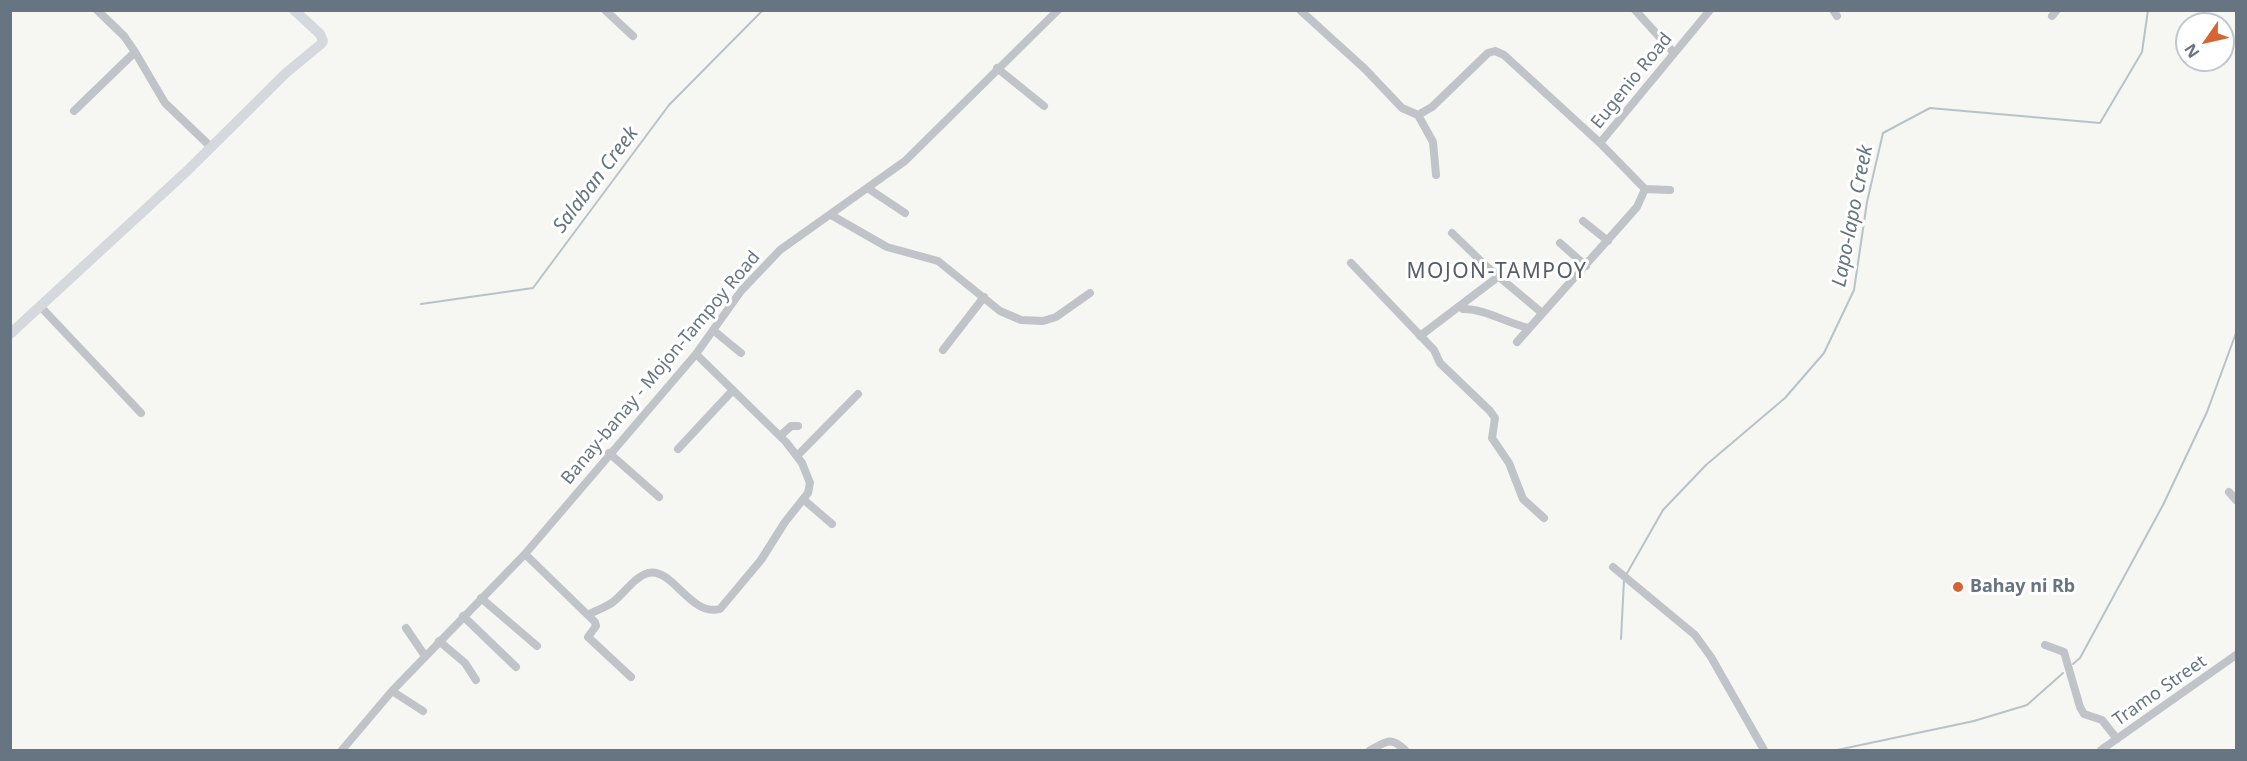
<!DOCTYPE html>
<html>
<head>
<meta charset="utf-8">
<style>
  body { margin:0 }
  #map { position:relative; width:2247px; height:761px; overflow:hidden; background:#f6f6f3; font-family:"Noto Sans",sans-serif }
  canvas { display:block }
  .frame { position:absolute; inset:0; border:12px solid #677482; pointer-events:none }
  .north { position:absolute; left:2175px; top:12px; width:60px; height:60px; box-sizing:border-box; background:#fff; border:2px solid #c2c7cd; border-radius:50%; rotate:236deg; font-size:16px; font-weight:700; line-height:24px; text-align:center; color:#677482 }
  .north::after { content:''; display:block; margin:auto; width:21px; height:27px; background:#d56534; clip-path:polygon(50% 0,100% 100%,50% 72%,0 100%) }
</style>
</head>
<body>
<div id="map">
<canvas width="2247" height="761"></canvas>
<div class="frame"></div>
<div class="north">N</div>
</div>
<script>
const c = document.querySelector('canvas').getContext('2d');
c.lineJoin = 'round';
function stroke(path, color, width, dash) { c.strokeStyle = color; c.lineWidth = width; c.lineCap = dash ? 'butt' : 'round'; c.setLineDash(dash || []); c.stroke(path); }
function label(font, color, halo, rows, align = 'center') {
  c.font = font + ' "Noto Sans",sans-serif'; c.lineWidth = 6; c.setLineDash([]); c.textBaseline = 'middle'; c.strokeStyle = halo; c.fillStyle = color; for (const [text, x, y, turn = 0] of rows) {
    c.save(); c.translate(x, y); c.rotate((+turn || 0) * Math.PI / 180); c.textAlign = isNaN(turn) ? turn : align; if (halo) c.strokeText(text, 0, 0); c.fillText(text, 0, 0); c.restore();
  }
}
const stream = new Path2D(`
  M421,304L533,288L669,105L763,10
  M1626,575L1663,510L1706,465L1785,398L1824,353L1854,290L1867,202L1883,133L1930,108L2100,123L2142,52L2148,10
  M1621,639L1624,580
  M2073,664L2080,658L2163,505L2207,412L2236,333
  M1837,750L1974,721L2027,705L2063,673`);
const street = new Path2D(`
  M97,10L124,36L135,52
  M605,10L633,36
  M1300,10L1365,69L1402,108L1418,115L1432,107L1488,53L1495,51L1504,55L1600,143L1645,189
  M1635,10L1674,53
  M1833,10L1837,16
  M2052,16L2057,10
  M997,68L1044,106
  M74,111L135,52L165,103L211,147
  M1418,115L1433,142L1436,175
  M1600,143L1710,10
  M869,189L905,213
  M1645,189L1670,190
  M831,215L887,247L938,261L1000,311L1021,320L1043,321L1056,317L1090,293
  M1583,221L1608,241
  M1452,233L1485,265L1542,313
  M1560,243L1586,266
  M1351,263L1434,350L1440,363L1490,411L1495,418L1492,438L1509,463L1523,499L1544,518
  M40,306L141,413
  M1463,309C1486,309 1506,323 1529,328
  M713,330L741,353
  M1420,336L1499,276
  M1517,342L1637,207L1645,189
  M943,350L984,297
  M780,436L791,426H798
  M678,449L733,390
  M609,453L659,497
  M797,456L858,394
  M2229,492L2236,500
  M803,499L832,524
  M525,554L595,622L596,626L588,637L631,677
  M1613,567L1695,635L1711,657L1764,750
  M481,598L537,646
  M588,615C596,610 605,608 613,602C624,594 634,577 648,573C673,567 690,617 720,609L761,560L785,522L808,493L810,483L802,463L786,442L696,354
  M463,616L516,667
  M406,628L425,656
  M439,641L465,663L476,680
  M2045,645L2064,652L2080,707L2084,714L2102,720L2117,739
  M392,691L423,711
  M342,750L392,691L525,554L696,354L741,291L780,250L905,161L1058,10
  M1370,750C1387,742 1390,736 1405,750
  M2101,750L2236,655`);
const secondary = new Path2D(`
  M10,334L187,171L286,73L321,44L323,41L320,34L294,10`);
const markers = [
  [1958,587,6,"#d56534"]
];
const streetNames = [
  ["Eugenio Road",1632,81,-51],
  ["Banay-banay - Mojon-Tampoy Road",661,368,-50],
  ["Tramo Street",2160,691,-35]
];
const poiNames = [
  ["Bahay ni Rb",1970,587]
];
const waterNames = [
  ["Salaban Creek",596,180,-53],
  ["Lapo-lapo Creek",1853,216,-79]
];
const quarterNames = [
  ["MOJON-TAMPOY",1497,272]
];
stroke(stream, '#b9c2c7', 2);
stroke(street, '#c0c3c7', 8);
stroke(secondary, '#d5d8dc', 10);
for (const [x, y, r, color] of markers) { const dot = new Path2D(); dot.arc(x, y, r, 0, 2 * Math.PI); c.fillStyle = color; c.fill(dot); stroke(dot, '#fff', 2); }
label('18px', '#677482', '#fff', streetNames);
label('bold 18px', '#677482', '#fff', poiNames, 'left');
label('italic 20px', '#63757e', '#fff', waterNames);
c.letterSpacing = '1.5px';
label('21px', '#555e67', '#fff', quarterNames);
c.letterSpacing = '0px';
</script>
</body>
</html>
